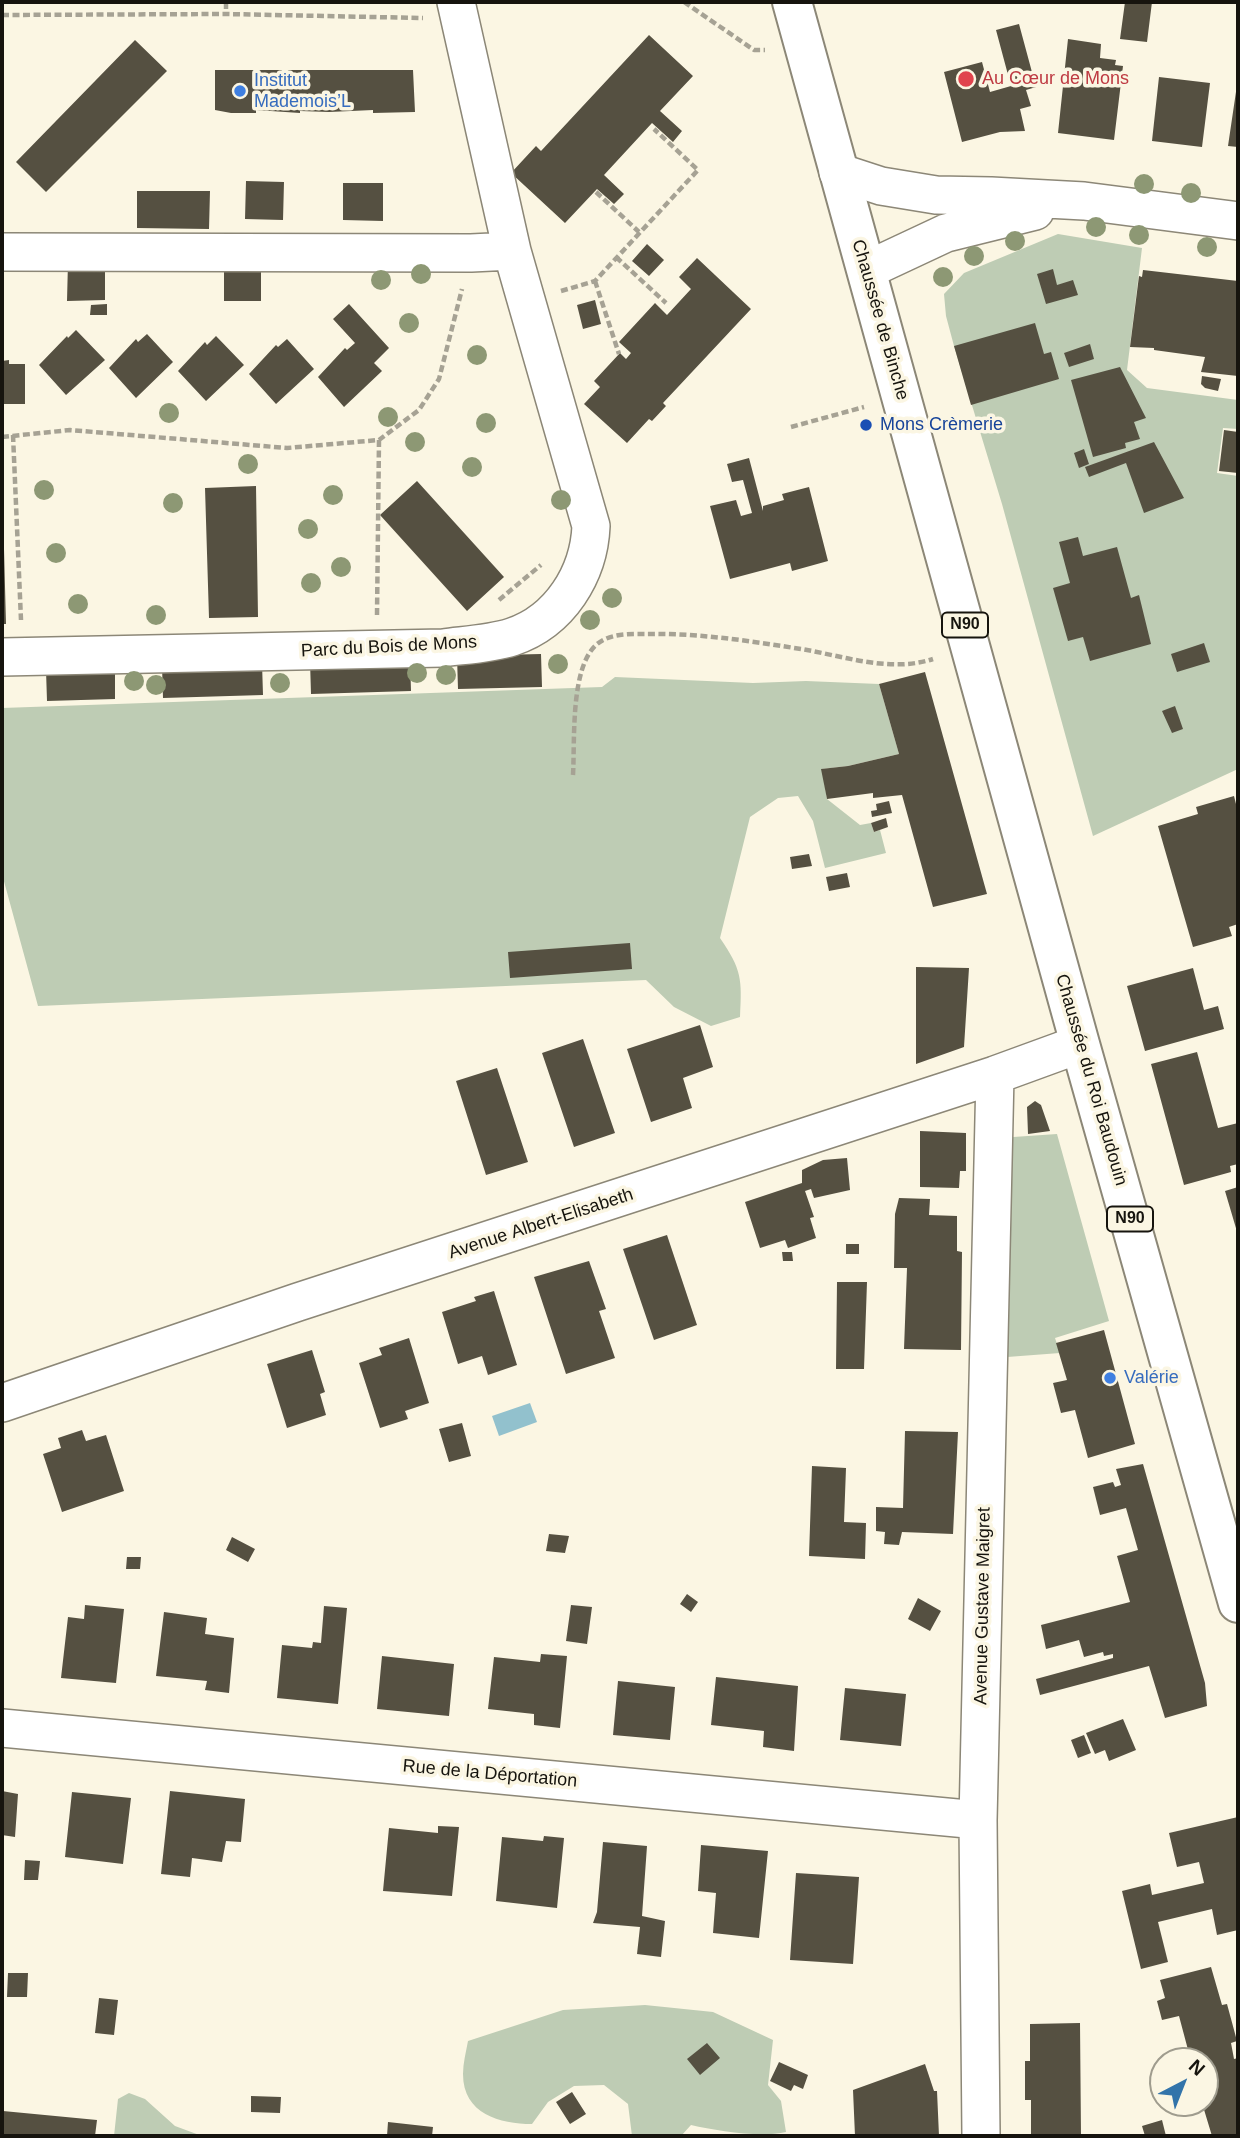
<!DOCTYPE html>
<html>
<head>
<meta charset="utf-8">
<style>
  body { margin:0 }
  #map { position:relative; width:1240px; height:2138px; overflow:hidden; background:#fbf6e3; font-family:Arial,sans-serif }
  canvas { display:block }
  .frame { position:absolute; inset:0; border:4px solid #16140e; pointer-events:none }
  .north { position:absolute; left:1149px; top:2047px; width:70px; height:70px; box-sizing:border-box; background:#fbf6e3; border:2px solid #9f9c8e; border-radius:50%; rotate:42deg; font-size:19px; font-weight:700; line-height:28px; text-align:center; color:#16140e }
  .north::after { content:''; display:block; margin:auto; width:24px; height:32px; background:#3274aa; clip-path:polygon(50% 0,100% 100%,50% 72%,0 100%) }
</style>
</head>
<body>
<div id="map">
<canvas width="1240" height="2138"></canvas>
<div class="frame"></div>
<div class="north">N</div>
</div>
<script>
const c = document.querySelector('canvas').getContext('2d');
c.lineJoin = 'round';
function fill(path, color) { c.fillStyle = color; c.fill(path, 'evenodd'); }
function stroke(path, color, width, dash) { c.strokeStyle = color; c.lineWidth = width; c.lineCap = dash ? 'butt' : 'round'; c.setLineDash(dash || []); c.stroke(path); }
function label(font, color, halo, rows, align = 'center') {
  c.font = font + ' Arial,sans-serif'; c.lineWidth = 7; c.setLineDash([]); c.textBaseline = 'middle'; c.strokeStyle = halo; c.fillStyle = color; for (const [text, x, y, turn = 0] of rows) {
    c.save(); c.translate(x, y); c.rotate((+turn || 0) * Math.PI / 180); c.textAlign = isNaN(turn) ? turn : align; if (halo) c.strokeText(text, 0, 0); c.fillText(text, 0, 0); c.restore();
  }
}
const green = new Path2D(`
  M1058,234L1142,248L1127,370L1147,388L1238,400V429L1223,428L1217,473L1238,476V769L1093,836L1002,504L954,346L946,316L944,294L964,273Z
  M615,677L753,683L806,681L879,684L899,754L848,766L822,769L827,799L860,825L871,823L874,832L880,830L886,853L825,868L813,821L798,796L778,798L750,817L720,938C742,970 742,979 740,1017L711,1026L674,1007L646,980L38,1006L2,874V708L602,687Z
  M1057,1134L1109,1321L1055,1338L1060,1353L994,1358L999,1138Z
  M645,2005L713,2012L773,2040L768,2085L781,2101L786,2132C761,2138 717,2131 691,2125L681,2136H632L628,2104L604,2085L574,2086L548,2102L532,2124C500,2124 463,2114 463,2074C463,2063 466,2052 468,2041L563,2010Z
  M129,2093L145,2099L175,2126L202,2136H114L118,2099Z`);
const water = new Path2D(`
  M530,1403L537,1422L499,1436L492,1416Z`);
const building = new Path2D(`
  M1125,2H1152L1147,42L1120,39Z
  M1019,24L1036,87L1026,90L1031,106L1020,109L1025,131L1000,132L962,142L944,72L982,62L990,92L1011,86L996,30Z
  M649,35L693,76L660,111L682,131L673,142L652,123L604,175L624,194L614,204L597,189L565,223L511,173L536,146L541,151Z
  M1068,39L1101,44L1100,58L1116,60L1115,65L1123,66L1114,140L1058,133Z
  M135,40L167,71L46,192L16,162Z
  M215,70H413L415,112L373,113V110L329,112L300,111V113L256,110V113H231L215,110Z
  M1159,77L1210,83L1202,147L1152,141Z
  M1237,85H1238V147L1228,146Z
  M246,181L284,182L283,220L245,219Z
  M343,183H383V221L343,220Z
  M137,191H210L209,229L137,228Z
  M647,244L664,260L649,276L632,261Z
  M697,258L751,309L663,403L666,406L652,421L649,419L627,443L584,404L600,387L594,381L620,353L626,359L631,353L619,342L655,303L667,315L691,289L679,277Z
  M68,262L105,264V300L67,301Z
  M224,264H261V301H224Z
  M1053,269L1057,285L1073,280L1078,295L1046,304L1037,274Z
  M1143,270L1238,281V376L1201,372L1205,357L1154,350V348L1130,347L1139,276L1142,277Z
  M595,300L601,324L583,329L577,305Z
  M107,304V315H90L91,305Z
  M349,304L389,348L374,363L382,371L344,407L318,377L345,348L347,350L355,343L333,319Z
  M1035,323L1044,354L1051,352L1059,379L971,405L954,346Z
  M76,330L105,360L66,395L39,365L67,336L68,338Z
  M147,334L173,362L136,398L109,368L136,339L138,342Z
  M216,336L244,365L206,401L178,371L205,342L207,345Z
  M287,339L314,369L276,404L249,374L276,345L278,347Z
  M1090,344L1094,359L1069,367L1064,353Z
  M9,360V364H25V404H2V361Z
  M1120,367L1146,418L1134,422L1140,439L1125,443L1126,448L1093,457L1071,380Z
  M1202,376L1221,379L1218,391L1205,388L1201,384Z
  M1224,430L1238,432V473L1219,471Z
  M1154,442L1184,498L1144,513L1126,463L1089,477L1085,467Z
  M1084,449L1089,464L1079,468L1074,453Z
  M749,458L763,511V506L784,500L782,494L809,487L828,561L792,571L790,563L730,579L710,506L736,500L741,516L752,513L743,480L732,482L727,464Z
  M417,481L504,577L467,611L380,515Z
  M256,486L258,617L209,618L205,488Z
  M1078,537L1083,556L1117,547L1131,598L1139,595L1151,644L1090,661L1083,637L1068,641L1053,588L1070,583L1059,542Z
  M2,549H4L6,624H2Z
  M1204,643L1210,662L1177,672L1171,654Z
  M541,654L542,687L458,689L457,656Z
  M410,658L411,691L311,694L310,661Z
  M262,663L263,695L163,698L162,666Z
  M115,668V699L47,701L46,670Z
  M925,672L987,894L933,907L902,795L873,798V793L827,799L821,769L848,766L899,754L879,684Z
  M1175,706L1183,729L1172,733L1162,711Z
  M1234,796L1238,812V924L1229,927L1232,936L1193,947L1158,826L1198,814L1196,807Z
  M889,801L892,813L872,817L871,811L877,810L876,804Z
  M886,818L888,827L874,832L871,823Z
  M809,854L812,866L792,869L790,857Z
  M847,873L850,887L829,891L826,877Z
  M630,943L632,969L510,978L508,952Z
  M916,967L969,968L964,1047L916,1064Z
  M1193,968L1204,1010L1218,1006L1224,1029L1145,1051L1127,986Z
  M700,1025L713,1067L683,1078L692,1108L651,1122L627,1049Z
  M583,1039L615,1133L574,1147L542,1053Z
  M1197,1052L1218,1128L1238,1123V1164L1230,1166L1231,1172L1184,1185L1151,1064Z
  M497,1068L528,1162L486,1175L456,1081Z
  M1035,1101L1041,1105L1050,1131L1028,1134L1027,1107Z
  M920,1131L966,1133V1171H960L959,1188L920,1187Z
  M847,1158L850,1190L814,1198L811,1189L805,1191L814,1217L810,1218L816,1238L788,1248L785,1240L760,1248L745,1202L802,1183V1170L823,1160Z
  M1238,1187V1235L1225,1191Z
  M899,1198L930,1199L929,1215L957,1216V1251L962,1252L961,1350L904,1349L907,1268H894L895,1214Z
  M667,1235L697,1325L654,1340L623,1249Z
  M846,1244H859V1254H846Z
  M782,1252H792L793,1261H783Z
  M589,1261L606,1309L599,1311L615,1358L566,1374L534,1277Z
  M837,1282H867L864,1369H836Z
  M494,1291L517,1365L488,1375L482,1356L458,1364L442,1312L476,1301L474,1297Z
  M1104,1330L1135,1444L1088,1458L1075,1410L1061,1413L1053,1383L1067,1380L1056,1343Z
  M409,1338L429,1403L405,1411L408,1419L380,1428L359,1363L382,1355L379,1348Z
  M312,1350L325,1392L320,1394L326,1415L287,1428L267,1364Z
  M462,1423L471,1456L449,1462L439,1429Z
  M82,1430L86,1441L106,1435L124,1491L62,1512L43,1454L61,1448L58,1438Z
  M905,1431L958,1432L953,1534L902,1532L899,1545L884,1544L885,1532L876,1531V1507L903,1508Z
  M1143,1464L1205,1683L1207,1706L1165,1718L1149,1666L1040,1695L1036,1679L1113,1658V1654L1104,1656L1103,1652L1084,1657L1079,1640L1046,1649L1041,1625L1130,1602L1117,1556L1138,1550L1126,1508L1100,1515L1093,1487L1113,1482L1115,1487L1121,1485L1116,1469Z
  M812,1466L846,1468L844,1522L866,1523L865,1559L809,1556Z
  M549,1534L569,1536L565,1553L546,1551Z
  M232,1537L255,1549L248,1562L226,1550Z
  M127,1557H141L140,1569H126Z
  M687,1594L698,1602L691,1612L680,1604Z
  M918,1598L941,1611L930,1631L908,1619Z
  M85,1605L124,1609L116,1683L61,1678L68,1617L84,1619Z
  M571,1605L592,1607L587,1644L566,1641Z
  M324,1606L347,1608L338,1704L277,1698L282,1645L312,1648L313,1642L321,1643Z
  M164,1612L207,1618L205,1634L234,1638L229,1693L205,1690L207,1681L156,1676Z
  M541,1654L567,1656L560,1728L534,1725V1714L488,1709L494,1657L540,1662Z
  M382,1656L454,1664L449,1716L377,1709Z
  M716,1677L798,1686L794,1751L763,1747L764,1731L711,1725Z
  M618,1681L675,1687L670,1740L613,1735Z
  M845,1688L906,1694L901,1746L840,1740Z
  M1123,1719L1136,1750L1109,1761L1105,1750L1095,1754L1086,1733Z
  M1084,1735L1091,1753L1078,1758L1071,1740Z
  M2,1791L18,1794L15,1837L2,1835Z
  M170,1791L245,1799L241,1842L226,1841L222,1862L192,1858L190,1877L161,1874Z
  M72,1792L131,1798L123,1864L65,1857Z
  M1238,1817V1930L1217,1935L1212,1909L1158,1922L1168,1962L1141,1969L1122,1891L1150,1884L1152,1895L1204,1883L1199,1862L1177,1867L1169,1833Z
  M438,1826L459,1827L452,1896L383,1891L389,1828L438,1833Z
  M544,1836L564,1838L557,1908L496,1901L502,1837L543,1841Z
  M603,1842L647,1846L642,1916L665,1921L661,1957L637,1954L640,1927L593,1923L597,1912Z
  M701,1845L768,1851L759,1938L713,1933L716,1893L698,1891Z
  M25,1860L40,1861L38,1880H24Z
  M796,1873L859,1877L853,1964L790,1960Z
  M1211,1967L1222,2005L1227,2004L1237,2041L1231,2043L1234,2059L1238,2058V2136H1212L1202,2103H1205V2061H1191L1179,2016L1162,2020L1157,2001L1165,1998L1160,1980Z
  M8,1973H28L27,1997H7Z
  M99,1998L118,2000L114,2035L95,2033Z
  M1080,2023L1081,2136H1031V2100H1025V2061H1030V2024Z
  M707,2043L720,2058L700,2075L687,2059Z
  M779,2062L808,2075L803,2089L794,2085L791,2091L770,2081Z
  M925,2064L934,2091H937L939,2136H855L853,2090Z
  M572,2092L586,2114L570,2124L556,2102Z
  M251,2096L281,2097L280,2113L251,2112Z
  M3,2111L97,2120L95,2136H2Z
  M1162,2120L1166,2136H1145L1142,2126Z
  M388,2122L433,2127L432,2136H387Z`);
const path = new Path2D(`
  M226,2V14
  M684,2L754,50H765
  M2,15L226,14L423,18
  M596,192L639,232
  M616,257L666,303
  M595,281L619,354
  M561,291L595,281L698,170L654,129
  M791,427L864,407
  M13,435L21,620
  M2,437L70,430L287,448L379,440L419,410L439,379L462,289
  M499,600L541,565
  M377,615L379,440
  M573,775C575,741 570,669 596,645C609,633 630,634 647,634C699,633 750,641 801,649C844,656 890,673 933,659`);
const street = new Path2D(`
  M838,172L881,186L936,195L991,196L1084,201L1238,221
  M2,252L471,253L512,251L456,2
  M867,270L946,233L1035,211
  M2,657L443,648C466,645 490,644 512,637C560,621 589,574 591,526L512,251
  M2,1403L298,1302L995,1075L1080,1044
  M2,1728L978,1820
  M981,2136L978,1820L995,1075`);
const primary = new Path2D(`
  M792,2L1080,1044L1238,1603`);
const trees = [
  [1144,184],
  [1191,193],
  [1096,227],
  [1139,235],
  [1015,241],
  [1207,247],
  [974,256],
  [421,274],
  [943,277],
  [381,280],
  [409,323],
  [477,355],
  [169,413],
  [388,417],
  [486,423],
  [415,442],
  [248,464],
  [472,467],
  [44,490],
  [333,495],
  [561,500],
  [173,503],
  [308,529],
  [56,553],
  [341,567],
  [311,583],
  [612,598],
  [78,604],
  [156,615],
  [590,620],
  [558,664],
  [417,673],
  [446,675],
  [134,681],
  [280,683],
  [156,685]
];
const markers = [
  [966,79,9,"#e0444e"],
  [240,91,7,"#3f7fe0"],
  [866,425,7,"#1a4fb4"],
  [1110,1378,7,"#3f7fe0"]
];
const shields = [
  [965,625,46],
  [1130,1219,46]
];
const shieldNames = [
  ["N90",965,625],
  ["N90",1130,1219]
];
const healthNames = [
  ["Au Cœur de Mons",982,79]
];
const shopNames = [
  ["Institut",254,81],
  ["Mademois’L",254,102],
  ["Valérie",1124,1378]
];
const streetNames = [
  ["Chaussée de Binche",880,320,74],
  ["Parc du Bois de Mons",389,647,-3],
  ["Chaussée du Roi Baudouin",1091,1080,74],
  ["Avenue Albert-Elisabeth",541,1224,-18],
  ["Avenue Gustave Maigret",983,1606,-89],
  ["Rue de la Déportation",490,1774,5]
];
const transitNames = [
  ["Mons Crèmerie",880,425]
];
fill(green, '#beccb4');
fill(water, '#92c1cd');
fill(building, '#555041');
stroke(street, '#8c8777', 40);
stroke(primary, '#8c8777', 42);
stroke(path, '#a6a294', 4.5, [7, 3.5]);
stroke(street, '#fff', 37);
stroke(primary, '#fff', 38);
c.fillStyle = '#8d9874';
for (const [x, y] of trees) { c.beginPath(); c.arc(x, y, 10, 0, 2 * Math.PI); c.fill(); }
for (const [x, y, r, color] of markers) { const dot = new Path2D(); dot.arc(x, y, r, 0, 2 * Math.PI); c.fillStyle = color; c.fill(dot); stroke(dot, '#fbf6e3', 2.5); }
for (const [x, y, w] of shields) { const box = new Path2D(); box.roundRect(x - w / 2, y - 12.5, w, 25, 5); c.fillStyle = '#fbf6e3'; c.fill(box); stroke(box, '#16140e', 2); }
label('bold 16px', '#16140e', null, shieldNames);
label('18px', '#be3a42', '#fbf6e3', healthNames, 'left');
label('18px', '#366cbe', '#fbf6e3', shopNames, 'left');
label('18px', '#16140e', '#fbf6e3', streetNames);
label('18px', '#164399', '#fbf6e3', transitNames, 'left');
</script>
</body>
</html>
